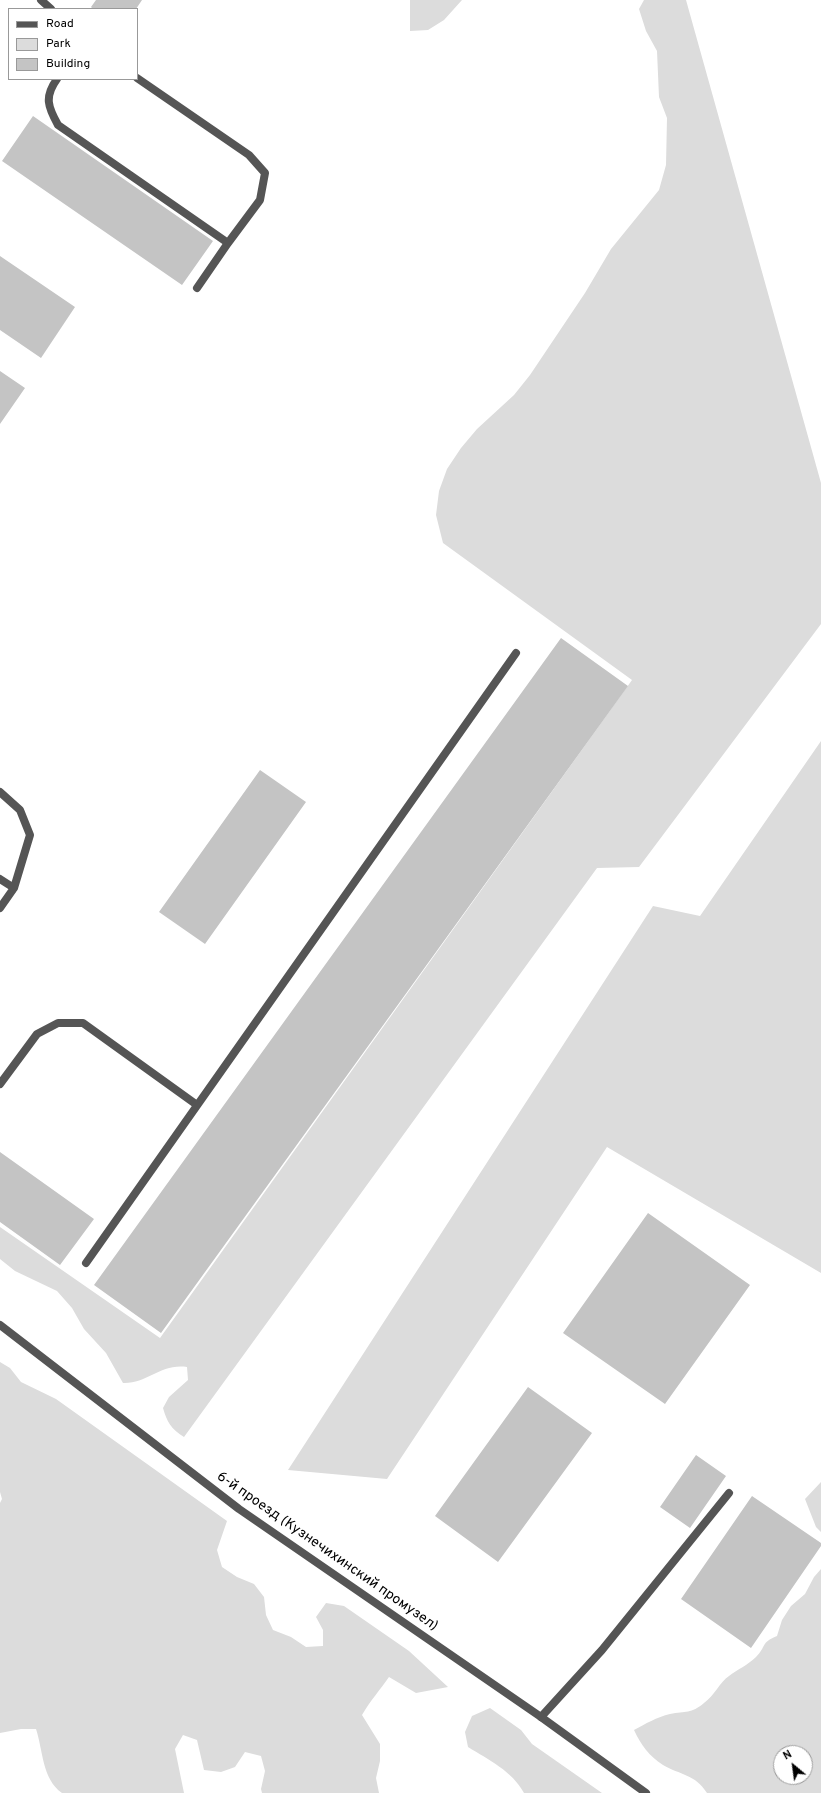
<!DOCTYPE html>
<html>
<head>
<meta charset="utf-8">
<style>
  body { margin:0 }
  #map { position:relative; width:821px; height:1793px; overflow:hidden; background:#fff; font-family:Overpass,sans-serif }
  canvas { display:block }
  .legend { position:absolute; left:8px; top:8px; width:130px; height:72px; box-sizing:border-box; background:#fff; border:1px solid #999; margin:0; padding:5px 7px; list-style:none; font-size:12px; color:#000 }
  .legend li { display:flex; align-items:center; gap:8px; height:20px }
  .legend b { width:20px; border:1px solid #999 }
  .north { position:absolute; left:773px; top:1745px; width:40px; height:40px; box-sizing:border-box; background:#fff; border:1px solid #999; border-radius:50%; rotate:331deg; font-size:11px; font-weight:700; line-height:16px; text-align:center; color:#000 }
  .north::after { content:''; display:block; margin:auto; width:14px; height:18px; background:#000; clip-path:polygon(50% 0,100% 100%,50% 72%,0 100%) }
</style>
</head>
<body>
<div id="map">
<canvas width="821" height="1793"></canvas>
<ul class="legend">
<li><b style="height:5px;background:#555"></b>Road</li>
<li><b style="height:11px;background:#dcdcdc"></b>Park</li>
<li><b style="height:11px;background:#c4c4c4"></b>Building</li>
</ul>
<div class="north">N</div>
</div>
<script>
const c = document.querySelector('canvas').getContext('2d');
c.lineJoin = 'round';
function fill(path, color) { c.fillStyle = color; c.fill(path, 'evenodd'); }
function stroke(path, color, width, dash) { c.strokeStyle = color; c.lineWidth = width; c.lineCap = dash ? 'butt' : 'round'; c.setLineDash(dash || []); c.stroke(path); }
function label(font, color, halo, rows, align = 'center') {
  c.font = font + ' Overpass,sans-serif'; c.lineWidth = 4; c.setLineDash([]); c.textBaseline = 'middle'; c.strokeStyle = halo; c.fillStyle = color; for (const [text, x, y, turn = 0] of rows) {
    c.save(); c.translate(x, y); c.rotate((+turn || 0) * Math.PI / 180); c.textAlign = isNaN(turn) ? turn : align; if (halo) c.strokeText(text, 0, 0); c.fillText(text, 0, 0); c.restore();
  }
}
const green = new Path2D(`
  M410,0H462L444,20L428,30L410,31Z
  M644,0H686L821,483V624L639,867L597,868L184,1437C171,1429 167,1422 163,1408L169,1397L188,1380L187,1367C161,1363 147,1384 123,1383L106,1353L84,1329L72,1308L57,1291L15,1271L0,1259V1227L160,1338L632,680L443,543L436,515L439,491L447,469L461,448L477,429L514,395L530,375L585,293L611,249L659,190L666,165L667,118L659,97L657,51L646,31L639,9Z
  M821,741V1273L607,1147L387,1479L288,1470L653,906L700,916Z
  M0,1362L10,1368L21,1382L56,1399L227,1521L217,1550L222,1567L237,1577L254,1584L264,1597L266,1615L273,1630L291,1637L306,1647L323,1646V1630L316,1617L326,1603L344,1606L409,1651L448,1687L416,1693L389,1677C380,1690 370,1701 362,1715L380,1744V1761L376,1778L379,1793H262L261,1789L265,1771L261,1756L245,1752L235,1767L221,1772L204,1770L197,1740L183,1735L175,1749L184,1793H62C42,1779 43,1750 36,1729H21L0,1733V1503L2,1499L0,1492Z
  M821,1482V1532L816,1527L805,1499Z
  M821,1569V1793H707C695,1774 680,1775 663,1765C649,1756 641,1745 634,1730C645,1724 657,1717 670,1714C686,1711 691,1714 704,1703C714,1696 720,1682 729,1676C738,1669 748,1665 756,1657C767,1646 760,1643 777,1636L782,1620L791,1606L805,1594L814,1577ZM781,1753H805V1777H781Z
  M490,1708L521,1730L532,1744L602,1793H524C512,1771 489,1760 468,1747L465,1732L472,1716Z`);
const building = new Path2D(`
  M96,0H142L136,9H93L91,7Z
  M33,116L213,241L182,285L2,161Z
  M0,256L75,307L41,358L0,330Z
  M0,371L25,388L0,424Z
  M561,638L628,686L161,1333L94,1285Z
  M260,770L306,802L205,944L159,912Z
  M0,1152L94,1219L60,1265L0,1222Z
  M648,1213L750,1285L665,1404L563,1333Z
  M528,1387L592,1433L498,1562L435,1516Z
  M696,1455L726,1476L690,1528L660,1507Z
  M752,1496L821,1543V1546L751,1648L681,1599Z`);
const lane = new Path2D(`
  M41,0L51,9
  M137,78L249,155L265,173L260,200L228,243L197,288
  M57,79C44,97 48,107 58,125L228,243
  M0,792L20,810L30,835L14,888
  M0,879L14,888L0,908
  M0,1084L37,1034L58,1023H83L197,1105
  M86,1263L516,653
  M541,1717L602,1650L729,1493`);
const street = new Path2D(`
  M0,1325L239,1509L541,1717L646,1793`);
const streetNames = [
  ["6-й проезд (Кузнечихинский промузел)",327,1552,35]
];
fill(green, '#dcdcdc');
fill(building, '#c4c4c4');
stroke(lane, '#555', 8);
stroke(street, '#555', 8);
label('14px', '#000', '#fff', streetNames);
</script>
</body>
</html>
